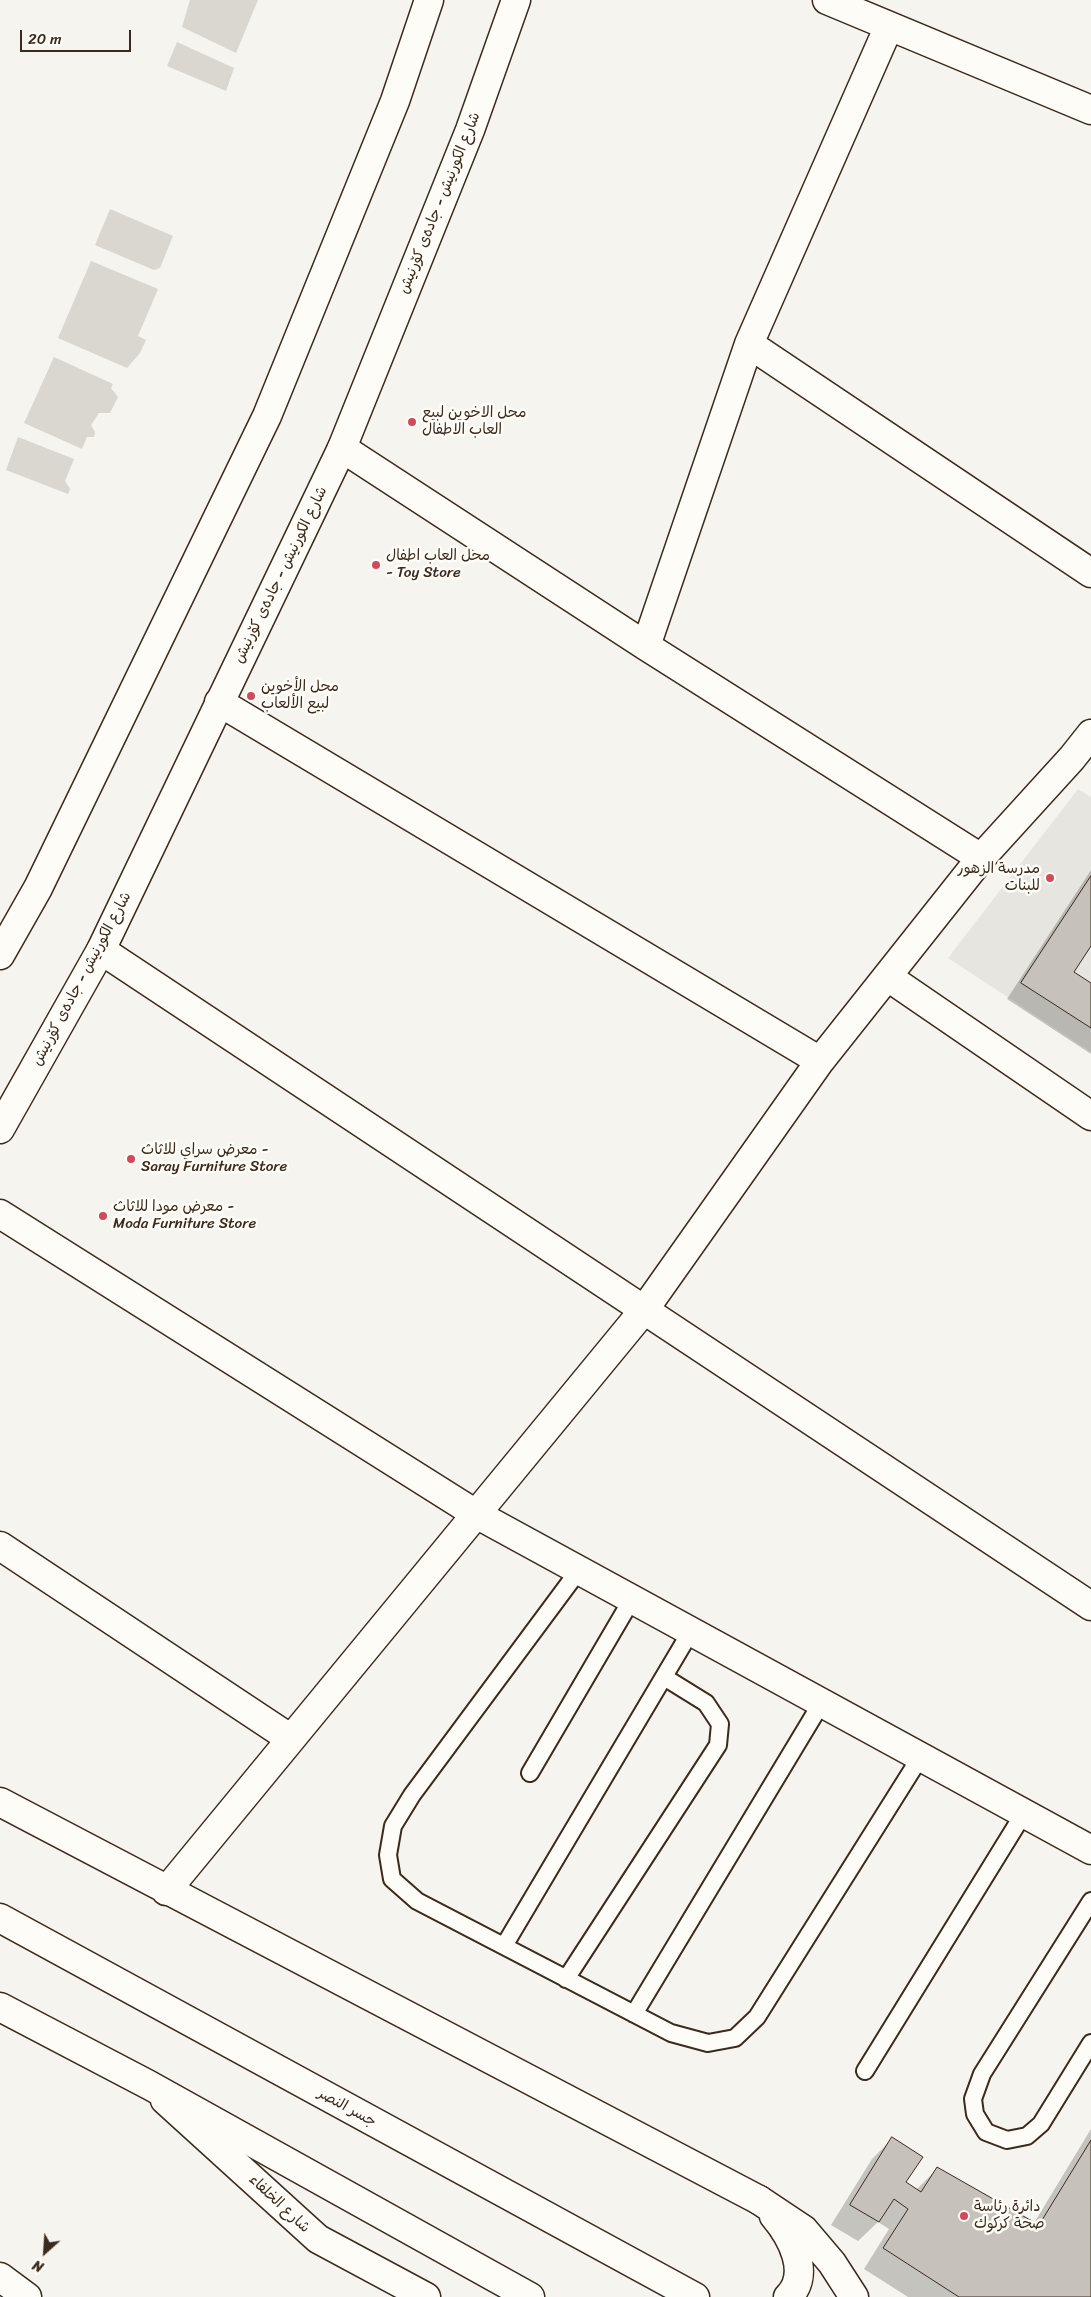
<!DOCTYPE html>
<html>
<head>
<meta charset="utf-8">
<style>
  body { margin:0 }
  #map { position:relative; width:1091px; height:2297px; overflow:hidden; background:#f5f4ee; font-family:Sriracha,sans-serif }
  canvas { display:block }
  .north { position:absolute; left:20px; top:2227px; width:50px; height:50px; -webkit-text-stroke:4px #fdfcf7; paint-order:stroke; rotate:206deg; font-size:14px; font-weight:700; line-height:20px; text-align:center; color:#3b2a1e }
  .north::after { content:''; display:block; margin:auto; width:18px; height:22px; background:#3b2a1e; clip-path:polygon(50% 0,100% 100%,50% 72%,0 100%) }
  .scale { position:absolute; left:20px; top:30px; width:111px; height:22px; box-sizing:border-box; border:2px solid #3b2a1e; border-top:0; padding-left:6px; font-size:15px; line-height:18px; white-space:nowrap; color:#3b2a1e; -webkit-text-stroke:4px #fdfcf7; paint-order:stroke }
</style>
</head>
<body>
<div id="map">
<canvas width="1091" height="2297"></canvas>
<div class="north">N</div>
<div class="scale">20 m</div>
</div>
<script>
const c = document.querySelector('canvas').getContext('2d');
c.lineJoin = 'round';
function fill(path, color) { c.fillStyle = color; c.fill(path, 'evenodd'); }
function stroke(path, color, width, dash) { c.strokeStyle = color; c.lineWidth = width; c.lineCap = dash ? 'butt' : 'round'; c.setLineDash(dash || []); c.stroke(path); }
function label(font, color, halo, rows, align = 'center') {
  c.font = font + ' Sriracha,"Playpen Sans Arabic",sans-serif'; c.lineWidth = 5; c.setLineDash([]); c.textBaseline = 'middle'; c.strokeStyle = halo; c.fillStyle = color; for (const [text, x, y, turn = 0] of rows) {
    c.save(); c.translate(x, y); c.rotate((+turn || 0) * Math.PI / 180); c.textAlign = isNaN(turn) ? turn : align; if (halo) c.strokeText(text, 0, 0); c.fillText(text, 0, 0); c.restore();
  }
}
const built = new Path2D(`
  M1078,789L1091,797V1052L948,958Z`);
const green = new Path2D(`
  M190,0H258L236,53L182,27Z
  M177,42L234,68L226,91L167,66Z
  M110,209L173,236L160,268L154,270L95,245Z
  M91,261L158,289L138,336L146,340L140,353L127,368L58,338Z
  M54,357L113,384L111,388L118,397L110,413H99L91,425L95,432L94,437H87L82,449L24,423Z
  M18,437L74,459L65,481L70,489L68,494L6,470Z`);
const shadow = new Path2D(`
  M1091,870V944L1073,972L1091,984V1054L1007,999Z
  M1091,2129V2297H908L864,2269L889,2229L878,2222L858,2241L831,2225L872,2159L892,2139L905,2182L916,2190L938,2168L1034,2223Z`);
const building = new Path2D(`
  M1091,876V946L1074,972L1091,983V1028L1021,983Z
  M892,2137L923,2157L906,2182L921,2192L937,2167L1039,2225L1091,2140V2297H959L883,2248L908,2209L894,2199L879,2222L850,2205Z`);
const lane = new Path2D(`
  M579,1570L412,1795L393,1826L388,1855L392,1879L417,1901L671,2033L708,2043L735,2038L757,2017L921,1756
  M530,1773L632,1599
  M1091,1901L982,2074L973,2099L975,2114L986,2132L1007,2140L1027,2136L1041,2124L1091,2043
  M504,1946L691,1631
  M566,1979L718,1745L720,1724L706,1703L664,1677
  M634,2014L822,1702
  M865,2071L1024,1813`);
const street = new Path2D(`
  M827,0L1091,110
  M749,344L1091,573
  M342,448L646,646L981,858
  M646,646L749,344L889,26
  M219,702L820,1061
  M101,950L1091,1606
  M888,977L1091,1116
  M0,1214L476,1514L1091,1850
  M0,1546L291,1739
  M0,1802L759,2200
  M166,1891L644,1310L820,1061L981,858L1072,758L1091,734
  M0,2277L27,2297`);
const secondary = new Path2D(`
  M165,2100L318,2239L426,2297`);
const primary = new Path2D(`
  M0,955L38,888L267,416L395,101L429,0
  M0,1129L101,950L342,448L470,130L516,0
  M0,1918L695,2297
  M0,2007L149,2085L530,2297
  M759,2200L804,2230L832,2263L854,2297
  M774,2216C791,2236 812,2274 788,2297`);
const markers = [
  [412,422,5,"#d1495b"],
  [376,565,5,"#d1495b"],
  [251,696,5,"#d1495b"],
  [1050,878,5,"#d1495b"],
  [131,1159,5,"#d1495b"],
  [103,1216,5,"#d1495b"],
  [964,2216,5,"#d1495b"]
];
const streetNames = [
  ["شارع الكورنيش - جادەی کۆرنیش",440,203,-68],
  ["شارع الكورنيش - جادەی کۆرنیش",281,575,-64],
  ["شارع الكورنيش - جادەی کۆرنیش",82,979,-62],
  ["جسر النصر",347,2108,29],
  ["شارع الخلفاء",279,2204,43]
];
const poiNames = [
  ["محل الاخوين لبيع",422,413],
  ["العاب الاطفال",422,430],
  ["محل العاب اطفال",386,556],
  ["- Toy Store",386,573],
  ["محل الأخوين",261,687],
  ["لبيع الألعاب",261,704],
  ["مدرسة الزهور",1040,869,"right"],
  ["للبنات",1040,886,"right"],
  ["معرض سراي للاثاث -",141,1150],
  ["Saray Furniture Store",141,1167],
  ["معرض مودا للاثاث -",113,1207],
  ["Moda Furniture Store",113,1224],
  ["دائرة رئاسة",974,2207],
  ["صحة كركوك",974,2224]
];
fill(built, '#e7e5df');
fill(green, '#dad6d0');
fill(shadow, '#0003');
fill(building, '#c7c1bb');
stroke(building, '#3b2a1e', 1);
stroke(lane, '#3b2a1e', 20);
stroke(street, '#3b2a1e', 31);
stroke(secondary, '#3b2a1e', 31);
stroke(primary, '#3b2a1e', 31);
stroke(lane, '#fdfcf7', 16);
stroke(street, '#fdfcf7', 28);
stroke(secondary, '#fdfcf7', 28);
stroke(primary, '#fdfcf7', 28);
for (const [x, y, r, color] of markers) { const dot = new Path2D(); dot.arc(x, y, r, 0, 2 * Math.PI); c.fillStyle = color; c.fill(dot); stroke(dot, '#fdfcf7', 2); }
label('15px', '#3b2a1e', '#fdfcf7', streetNames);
label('15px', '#3b2a1e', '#fdfcf7', poiNames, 'left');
</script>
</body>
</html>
